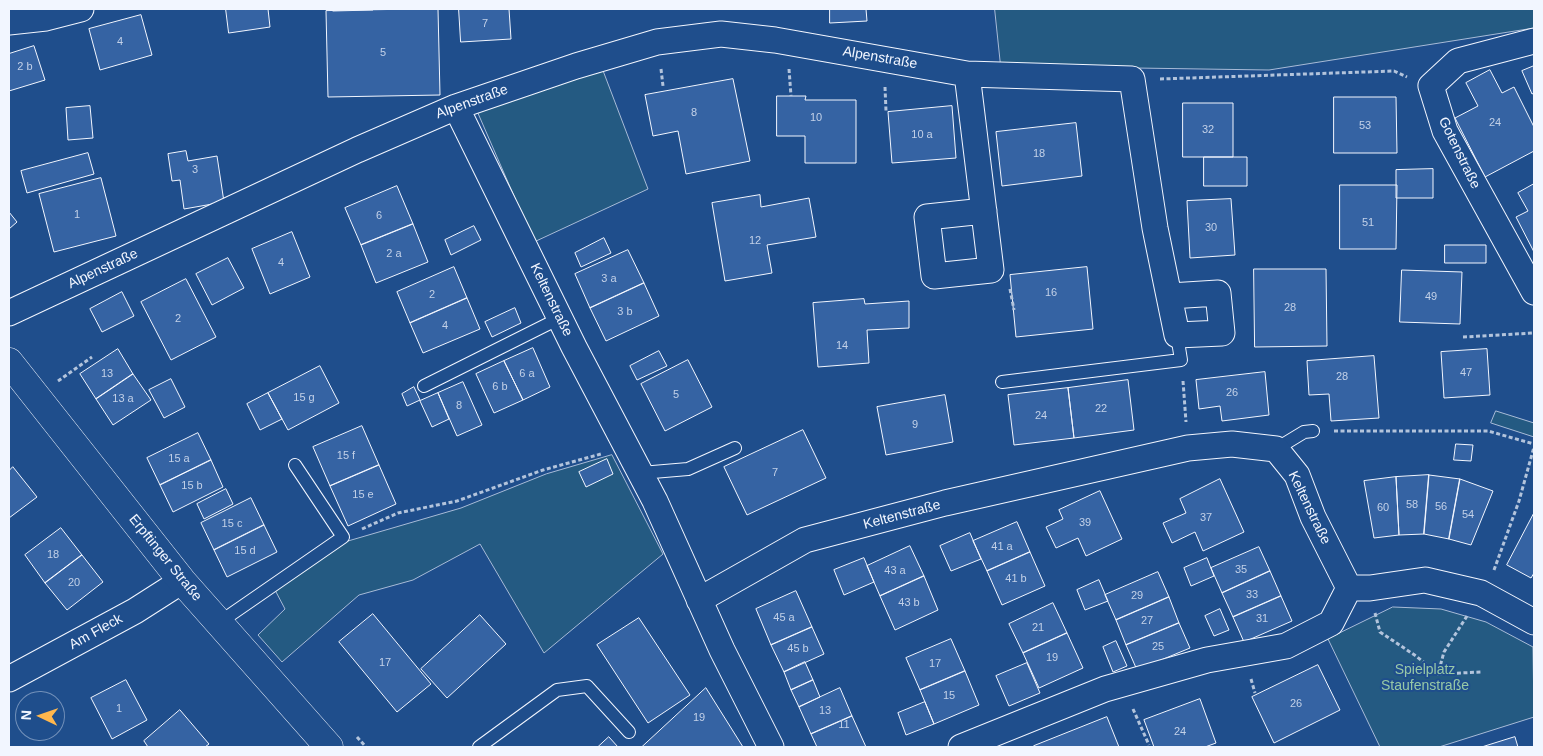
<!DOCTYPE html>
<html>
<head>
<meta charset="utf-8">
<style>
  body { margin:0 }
  #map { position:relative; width:1543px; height:756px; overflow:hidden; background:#1f4e8c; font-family:Helvetica,sans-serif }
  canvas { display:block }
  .frame { position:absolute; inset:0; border:10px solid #f2f6ff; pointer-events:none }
  .north { position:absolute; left:15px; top:691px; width:50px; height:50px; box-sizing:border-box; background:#1f4e8c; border:1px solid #7391ba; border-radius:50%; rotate:273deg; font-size:14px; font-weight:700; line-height:20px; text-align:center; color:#f2f6ff }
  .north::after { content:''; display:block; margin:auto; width:18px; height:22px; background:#ffb74d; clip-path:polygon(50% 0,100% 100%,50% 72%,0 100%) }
</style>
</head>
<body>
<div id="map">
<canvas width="1543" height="756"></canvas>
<div class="frame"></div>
<div class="north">N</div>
</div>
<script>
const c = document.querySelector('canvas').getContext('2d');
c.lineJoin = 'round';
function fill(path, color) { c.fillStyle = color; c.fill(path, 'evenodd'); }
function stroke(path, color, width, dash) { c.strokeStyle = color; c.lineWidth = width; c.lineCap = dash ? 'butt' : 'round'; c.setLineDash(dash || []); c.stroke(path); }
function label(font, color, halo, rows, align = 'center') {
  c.font = font + ' Helvetica,sans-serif'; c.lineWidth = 4; c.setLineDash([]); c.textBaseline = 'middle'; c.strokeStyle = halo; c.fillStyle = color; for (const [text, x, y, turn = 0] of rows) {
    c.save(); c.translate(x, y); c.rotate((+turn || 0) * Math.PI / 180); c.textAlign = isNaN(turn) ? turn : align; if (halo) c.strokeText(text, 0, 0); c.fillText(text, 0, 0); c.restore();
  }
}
const green = new Path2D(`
  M995,9H1534V28L1269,70L1001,66Z
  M602,68L648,189L534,242L477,111Z
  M1496,411L1534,423V437L1491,423Z
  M612,455L663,554L544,653L480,544L413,580L359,595L282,662L258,635L285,609L275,590L348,541L461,508L546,474Z
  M1393,607L1441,609L1486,622L1533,647L1534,717L1439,747H1380L1328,639Z`);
const building = new Path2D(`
  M226,9H268L270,27L229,33Z
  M333,9H373V10L333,11Z
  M438,9L440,95L328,97L326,11Z
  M459,9H509L511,39L461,42Z
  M830,9H866L867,21L830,23Z
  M141,15L152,55L100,70L89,29Z
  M34,46L45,80L9,91V54Z
  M1534,66V93L1532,94L1522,71Z
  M1490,70L1502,93L1514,87L1534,127V151L1485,177L1455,118L1478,106L1466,83Z
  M733,79L750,161L686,174L678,131L653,136L645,95Z
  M777,96H806L805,100H856V163H805V136H777Z
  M1334,97H1396L1397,153H1334Z
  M1183,103H1233V157H1183Z
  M90,106L93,138L68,140L66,108Z
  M952,106L956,158L892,163L888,112Z
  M1076,123L1082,176L1002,186L996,132Z
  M186,151L188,161L217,156L224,202L184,209L180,180L172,181L168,154Z
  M88,153L94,174L27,193L21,171Z
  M1204,157H1247V186H1204Z
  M1433,169V198H1396V170Z
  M101,178L116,236L54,252L39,194Z
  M1534,184V252L1516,217L1528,211L1518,193Z
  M1340,185H1397L1396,249H1340Z
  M397,186L413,224L361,245L345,208Z
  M760,195L761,207L809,198L816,237L767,245L772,273L725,281L712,203Z
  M1231,199L1235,255L1190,258L1187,201Z
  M9,212L17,222L9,229Z
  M413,224L428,262L376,283L361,245Z
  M474,226L481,240L451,255L445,240Z
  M292,232L310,277L270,294L252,249Z
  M604,238L611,253L581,267L575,253Z
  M1445,245H1486V263H1445Z
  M628,250L644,283L590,308L575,274Z
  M228,258L244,288L212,305L196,274Z
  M454,267L467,298L410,323L397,292Z
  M1087,267L1093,329L1016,337L1010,275Z
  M1254,269H1326L1327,346L1255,347Z
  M1402,270L1462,272L1460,324L1400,322Z
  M186,279L216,337L171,360L141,302Z
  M644,283L659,316L606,341L590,308Z
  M122,292L134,316L102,332L90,309Z
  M467,298L480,329L423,353L410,323Z
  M864,299L865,304L909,301V328L867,330L869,363L818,367L813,303Z
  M515,308L521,323L492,337L485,322Z
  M533,348L550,387L523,400L504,361Z
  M118,349L133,374L96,399L80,374Z
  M1487,349L1490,395L1444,398L1441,352Z
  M659,351L667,366L637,380L630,366Z
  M1374,356L1379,418L1331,421L1329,394L1309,395L1307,361Z
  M688,360L712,407L665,431L641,384Z
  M504,361L523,400L494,413L476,374Z
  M320,366L339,403L288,430L268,393Z
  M1265,372L1269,415L1222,421L1220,406L1199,409L1196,380Z
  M133,374L151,400L113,425L96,399Z
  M171,379L185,407L164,418L149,390Z
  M1128,380L1134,430L1074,438L1068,388Z
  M463,382L482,425L457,436L438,393Z
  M414,387L420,400L407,406L402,394Z
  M1068,388L1074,438L1014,445L1008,395Z
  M268,393L282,419L260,430L247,404Z
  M438,393L449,419L432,427L420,401Z
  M945,395L953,442L886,455L877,407Z
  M362,426L379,465L330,486L313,447Z
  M803,430L826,478L747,515L724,467Z
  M198,433L211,460L160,485L147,458Z
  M1456,444L1473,445L1471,461L1454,460Z
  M607,459L613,474L586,487L579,472Z
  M211,460L223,487L173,512L160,485Z
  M379,465L396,504L348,526L330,486Z
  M13,467L37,497L9,518V471Z
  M1429,475L1424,534L1399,535L1396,477Z
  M1429,475L1460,479L1449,539L1424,534Z
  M1396,477L1399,535L1374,538L1364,481Z
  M1220,479L1244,532L1203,551L1195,532L1172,543L1163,523L1186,513L1180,499Z
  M1460,479L1493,491L1471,545L1449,539Z
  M226,489L233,504L204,519L197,504Z
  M1100,491L1122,539L1086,556L1078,538L1056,548L1046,527L1063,519L1059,510Z
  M251,498L264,525L214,550L201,523Z
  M1534,513V573L1531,578L1507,565Z
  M1017,522L1030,552L987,571L973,541Z
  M264,525L277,552L227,577L214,550Z
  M61,528L82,555L45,583L25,555Z
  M970,533L981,559L951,571L940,546Z
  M910,546L924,576L880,596L867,566Z
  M1259,547L1270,571L1222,593L1211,568Z
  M1030,552L1045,586L1002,605L987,571Z
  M82,555L103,582L67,610L45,583Z
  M864,558L874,582L844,595L834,570Z
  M1207,558L1214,576L1191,586L1184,568Z
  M1270,571L1281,596L1233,617L1222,593Z
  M1158,572L1169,597L1116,620L1105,595Z
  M924,576L938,610L895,630L880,596Z
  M1099,580L1108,601L1085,610L1077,590Z
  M796,591L812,627L771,645L756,609Z
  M1281,596L1292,621L1244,642L1233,617Z
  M1169,597L1179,623L1126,645L1116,620Z
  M1053,603L1067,633L1023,653L1009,624Z
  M1220,609L1229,630L1214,636L1205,616Z
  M373,614L431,684L397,712L339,642Z
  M480,615L506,644L447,698L421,669Z
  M639,618L690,695L648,723L597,645Z
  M1179,623L1190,648L1137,670L1126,645Z
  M812,627L824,654L784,672L771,645Z
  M1067,633L1083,668L1039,688L1023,653Z
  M951,639L965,671L920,690L906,658Z
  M1116,641L1127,666L1113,672L1103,647Z
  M805,662L813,680L791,690L784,672Z
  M1027,663L1040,693L1009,706L996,676Z
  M1318,665L1340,710L1274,743L1252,697Z
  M965,671L979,705L934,724L920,690Z
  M126,680L147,720L112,739L91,698Z
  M813,680L820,697L799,707L791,690Z
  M706,688L743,747H642Z
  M840,688L852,716L811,734L799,707Z
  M1200,699L1216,743L1205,747H1154L1144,720Z
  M925,702L934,724L906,735L898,713Z
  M180,710L209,744L205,747H148L144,741Z
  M852,716L866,747H817L811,734Z
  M1107,717L1119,747H1035L1034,746Z
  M609,737L618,747H598Z
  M1515,737L1518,747H1482Z`);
const path = new Path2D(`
  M661,69L663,86
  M789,69L791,96
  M1160,79L1394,71L1407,77
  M885,87L886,111
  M1010,289L1014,310
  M1463,337L1534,333
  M58,381L92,357
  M1183,381L1186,422
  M1334,431H1488L1534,444
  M362,529L398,513L457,501L543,470L601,454
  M1494,570L1519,501L1534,447
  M1375,613L1380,632L1416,656L1438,674
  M1467,616L1444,652L1438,674L1482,672
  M1251,679L1255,693
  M1133,709L1149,745
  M357,737L366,747`);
const service = new Path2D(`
  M1002,382L1181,360L1177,335
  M424,386L560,318
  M1276,449L1304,432L1313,431
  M641,473L688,469L735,448
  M220,622L343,537L295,465
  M479,747L557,690L587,686L629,732`);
const minor = new Path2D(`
  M9,22L46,18L81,9
  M1534,41L1458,61L1431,86L1445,131L1534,292
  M967,74L1132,79L1155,228L1177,335L1222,333L1218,293L1170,296
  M456,107L574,347L655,501L722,650L771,747
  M9,313L357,150L456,107L576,66L657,42L721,34L775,40L967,74L991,270L934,276L927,217L984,211
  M1349,588H1370L1425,580L1481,593L1534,622
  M699,600L805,540L945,503L1188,448L1232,444L1276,449L1297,475L1313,517L1349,588L1331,623L1286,646L1207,660L1105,689L961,747
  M9,679L135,611L182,581`);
const tertiary = new Path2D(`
  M9,362L182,581L329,747`);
const numberNames = [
  ["7",485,24],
  ["4",120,42],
  ["5",383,53],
  ["2 b",25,67],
  ["8",694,113],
  ["10",816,118],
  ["24",1495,123],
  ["53",1365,126],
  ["32",1208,130],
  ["10 a",922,135],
  ["18",1039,154],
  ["3",195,170],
  ["1",77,215],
  ["6",379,216],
  ["51",1368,223],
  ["30",1211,228],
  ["12",755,241],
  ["2 a",394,254],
  ["4",281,263],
  ["3 a",609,279],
  ["16",1051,293],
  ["2",432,295],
  ["49",1431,297],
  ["28",1290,308],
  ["3 b",625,312],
  ["2",178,319],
  ["4",445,326],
  ["14",842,346],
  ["47",1466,373],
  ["13",107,374],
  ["6 a",527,374],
  ["28",1342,377],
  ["6 b",500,387],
  ["26",1232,393],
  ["5",676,395],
  ["15 g",304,398],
  ["13 a",123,399],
  ["8",459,406],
  ["22",1101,409],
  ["24",1041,416],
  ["9",915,425],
  ["15 f",346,456],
  ["15 a",179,459],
  ["7",775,473],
  ["15 b",192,486],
  ["15 e",363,495],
  ["58",1412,505],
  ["56",1441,507],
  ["60",1383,508],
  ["54",1468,515],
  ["37",1206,518],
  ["39",1085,523],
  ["15 c",232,524],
  ["41 a",1002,547],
  ["15 d",245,551],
  ["18",53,555],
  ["35",1241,570],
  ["43 a",895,571],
  ["41 b",1016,579],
  ["20",74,583],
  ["33",1252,595],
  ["29",1137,596],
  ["43 b",909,603],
  ["45 a",784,618],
  ["31",1262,619],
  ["27",1147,621],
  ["21",1038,628],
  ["25",1158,647],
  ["45 b",798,649],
  ["19",1052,658],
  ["17",385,663],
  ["17",935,664],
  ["15",949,696],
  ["26",1296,704],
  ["1",119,709],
  ["13",825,711],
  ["19",699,718],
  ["11",844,725],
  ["24",1180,732]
];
const streetNames = [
  ["Alpenstraße",880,58,10],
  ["Alpenstraße",472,102,-20],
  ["Gotenstraße",1459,153,64],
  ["Alpenstraße",103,269,-25],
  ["Keltenstraße",551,300,64],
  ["Keltenstraße",1309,508,64],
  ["Keltenstraße",902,515,-15],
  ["Erpftinger Straße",165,558,51],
  ["Am Fleck",96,632,-29]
];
const parkNames = [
  ["Spielplatz",1425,670],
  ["Staufenstraße",1425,686]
];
fill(green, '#245a82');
stroke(green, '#a8bbd7', 1);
fill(building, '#3563a3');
stroke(building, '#f2f6ff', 1);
stroke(service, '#f2f6ff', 14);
stroke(minor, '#f2f6ff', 27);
stroke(tertiary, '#f2f6ff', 29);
stroke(path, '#b3c4dc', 3, [4, 2.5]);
stroke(service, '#1f4e8c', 12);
stroke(minor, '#1f4e8c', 25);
stroke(tertiary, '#1f4e8c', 28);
label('11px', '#c3d1e8', null, numberNames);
label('14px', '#f2f6ff', '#1f4e8c', streetNames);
label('14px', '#97c8a6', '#1f4e8c', parkNames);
</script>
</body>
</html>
